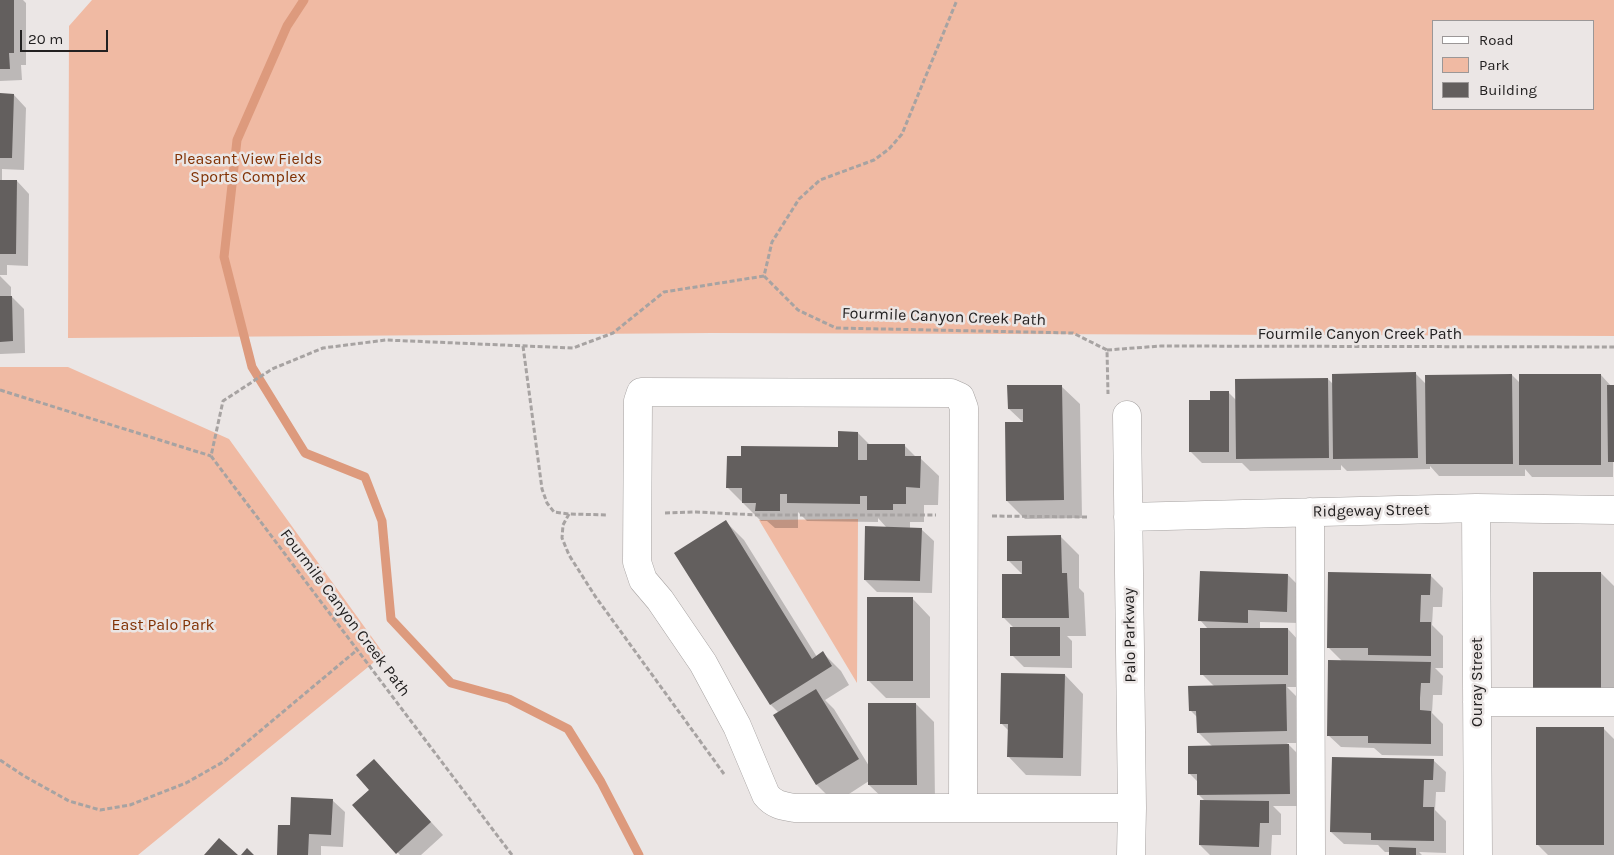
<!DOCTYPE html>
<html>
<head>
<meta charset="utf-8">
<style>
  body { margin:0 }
  #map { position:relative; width:1614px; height:855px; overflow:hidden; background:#ebe6e5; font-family:Karla,sans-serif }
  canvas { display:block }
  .legend { position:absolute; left:1432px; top:20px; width:162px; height:90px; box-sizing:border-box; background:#ebe6e5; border:1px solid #9b9797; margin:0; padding:6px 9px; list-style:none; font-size:15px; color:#232121 }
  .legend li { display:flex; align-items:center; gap:10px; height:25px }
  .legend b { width:25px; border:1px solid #9b9797 }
  .scale { position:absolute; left:20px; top:30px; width:88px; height:22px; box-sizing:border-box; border:2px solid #232121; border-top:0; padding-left:6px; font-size:15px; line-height:18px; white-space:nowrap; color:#232121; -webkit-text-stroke:4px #ebe6e5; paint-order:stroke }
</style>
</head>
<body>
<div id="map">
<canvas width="1614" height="855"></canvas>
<ul class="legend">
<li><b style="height:6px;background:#fff"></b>Road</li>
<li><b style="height:14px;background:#f0baa3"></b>Park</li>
<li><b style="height:14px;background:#635f5e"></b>Building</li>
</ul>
<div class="scale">20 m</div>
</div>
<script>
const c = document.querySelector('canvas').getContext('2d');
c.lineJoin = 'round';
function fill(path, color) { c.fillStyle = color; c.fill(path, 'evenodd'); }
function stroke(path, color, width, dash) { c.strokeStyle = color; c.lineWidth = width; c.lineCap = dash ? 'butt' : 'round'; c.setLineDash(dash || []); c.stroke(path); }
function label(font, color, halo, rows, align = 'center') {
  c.font = font + ' Karla,sans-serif'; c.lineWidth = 5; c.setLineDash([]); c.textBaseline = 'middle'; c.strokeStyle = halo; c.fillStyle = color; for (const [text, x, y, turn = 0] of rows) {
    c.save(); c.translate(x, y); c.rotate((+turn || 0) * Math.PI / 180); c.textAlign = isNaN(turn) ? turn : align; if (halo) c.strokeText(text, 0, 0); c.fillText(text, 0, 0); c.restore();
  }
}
const green = new Path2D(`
  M92,0H1614V336L712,333L68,338L69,26ZM1433,21H1593V109H1433Z
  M0,367H68L229,439L384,654L138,855H0Z
  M858,519L857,683L759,520Z`);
const shadow = new Path2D(`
  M0,0H23L26,3V65H21L22,80L0,81Z
  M0,95H14L26,108L24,170L2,169V181H17L29,194L28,266L7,265V275H0Z
  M0,276L11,287V296L24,309L25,353L0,354Z
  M1416,374L1426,384L1512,375L1520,383L1601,375L1611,386H1614L1613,477H1532L1525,469V476H1439L1430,466V469L1347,471L1341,465V470L1250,471L1242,463H1202L1190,451L1211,401L1228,392L1236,400L1328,379L1333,384Z
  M1061,386L1080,404L1082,518L1025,519L1007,501L1024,423L1009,409Z
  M858,433L870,445H904L917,458H920L939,476L938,505H924V522H910V529H921L934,541L932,593L877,592L865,580L887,528L878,518V522L807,521L798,512V528H775L767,521H761L727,487L839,448Z
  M726,522L744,540L817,657L823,653L841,671L849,685L825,700L834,709L869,766L916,704L934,722L935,802L888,803L869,785V781L835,803L817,785L775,716L779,713L771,705L676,554Z
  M1061,537L1079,555V588L1084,593L1086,636H1067L1072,641V668L1024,667L1012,655L1014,628L1004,618L1024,576L1008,560Z
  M1601,573L1614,586V707H1552Z
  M1288,575L1300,587L1299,623L1260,622V629H1288L1300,642V687H1287L1298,698L1299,743H1287L1301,757L1302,806H1273L1281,814V835H1272L1271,855H1210L1200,845L1205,801L1199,795L1198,782L1189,773L1212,746L1198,732V718L1190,710L1214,686L1202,674L1208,629L1200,620Z
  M1430,575L1443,588L1442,607H1433L1432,625L1443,636V668H1435L1443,676L1442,695H1433L1432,713L1443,724V756L1382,755L1374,748L1341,747L1328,735L1343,662L1328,647Z
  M912,598L930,617V698H886L868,680Z
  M1065,675L1083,694L1081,776L1026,775L1008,756L1009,731L1001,723Z
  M1604,729L1614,739V855H1548L1537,844Z
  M1433,760L1446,772L1445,792H1436L1435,810L1446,821V853L1419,852L1422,855H1390V852H1385L1378,845L1344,844L1331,832Z
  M386,773L443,835L421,855H400L354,805Z
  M332,800L345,812L343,847L321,846V855H278L292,827Z`);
const stream = new Path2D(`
  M304,0L287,26L237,140L224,257L252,367L305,453L365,477L382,521L391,619L451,683L509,699L568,729L601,782L639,855`);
const building = new Path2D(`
  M0,0H14V53H9L10,69H0Z
  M0,93L14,94L12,158H0Z
  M0,180H17L16,254H0Z
  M0,296H12L13,341L0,342Z
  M1416,372L1418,458L1333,459L1332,374Z
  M1512,374L1513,464H1426L1425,375Z
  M1519,374H1601V465H1519Z
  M1328,378L1329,458L1236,459L1235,379Z
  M1007,385H1062L1064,500L1006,501L1005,422H1023V409H1008Z
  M1607,385H1614V462H1608Z
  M1210,391H1229V452H1189V400H1210Z
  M838,431L858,432V460H867V444H905V456H921L920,488L906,487V504H893V510H867V496H860V504L787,503V494H780V511H755L756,503H742V488H726L727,456H741V446L838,447Z
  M726,520L812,659L823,651L832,666L770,705L674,553Z
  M865,526L922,528L920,581L864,580Z
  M1061,535L1062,573H1067L1069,618H1002V574H1022V561H1007V536Z
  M1200,571L1288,574L1287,612L1248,610V623L1198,621Z
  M1328,572L1431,574L1430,595H1421L1420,622H1431V656L1368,655V648H1327Z
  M1533,572H1601V689H1533Z
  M867,597H913V681H867Z
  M1010,627H1060V656H1010Z
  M1200,628H1288V675H1200Z
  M1328,660L1431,662L1430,683H1421L1420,698V710L1431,711V744L1368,743V736H1327Z
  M1001,673L1065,674L1063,758L1007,757L1008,724H1000Z
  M1286,684L1287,731L1197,733L1196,711H1189L1188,686Z
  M816,689L859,759L816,785L773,715Z
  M868,703H916L917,785H868Z
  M1536,727H1604V845H1536Z
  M1289,744L1290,794L1197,795V774H1188V746Z
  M1332,757L1434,759L1433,780H1424L1423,807H1434V841L1371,840V833L1330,832Z
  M374,759L431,822L396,854L352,805L369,790L356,775Z
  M291,797L333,799L331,835L309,834L308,855H277L278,825H290Z
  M1200,800L1269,801V823H1260L1259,847L1199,845Z
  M219,838L238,855H204Z
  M1389,847L1416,848V855H1389Z
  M247,848L254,855H241Z`);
const path = new Path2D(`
  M764,276L798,310L836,328L1073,333L1107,350L1108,394
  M523,346L542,489L547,503L554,512L569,514L608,515
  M1107,350L1161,346L1614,347
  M0,390L211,456
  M665,513L696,512L758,515H936
  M569,514L563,525L562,538L569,555L595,596L724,774
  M992,516L1089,517
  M0,760L24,776L69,801L100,810L130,805L186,783L223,762L357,650
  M512,855L211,456L223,401L272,369L323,348L386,340L573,348L613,333L664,292L764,276L772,242L799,199L820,180L874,160L889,149L902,134L957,0`);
const minor = new Path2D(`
  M1127,415L1132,808L1131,855
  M1476,508L1478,855
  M1310,512L1311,855
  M1128,517L1476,508L1614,510
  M1477,702H1614
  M963,807L964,408L960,397L951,393L641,392L638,401L637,562L643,580L660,600L703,663L737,726L766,795C774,805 783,806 795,808H1132`);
const parkNames = [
  ["Pleasant View Fields",248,159],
  ["Sports Complex",248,177],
  ["East Palo Park",163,625]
];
const streetNames = [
  ["Fourmile Canyon Creek Path",944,317,2],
  ["Fourmile Canyon Creek Path",1360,334],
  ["Ridgeway Street",1371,511,-1],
  ["Fourmile Canyon Creek Path",345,613,53],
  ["Palo Parkway",1130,635,-91],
  ["Ouray Street",1477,682,-90]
];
fill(green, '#f0baa3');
fill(shadow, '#0003');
stroke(stream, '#dd9a7d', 9);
fill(building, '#635f5e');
stroke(minor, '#a6a2a1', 29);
stroke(path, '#a7a3a2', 3, [5, 2.5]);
stroke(minor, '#fff', 28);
label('16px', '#813205', '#ebe6e5', parkNames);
label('16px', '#232121', '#ebe6e5', streetNames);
</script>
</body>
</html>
